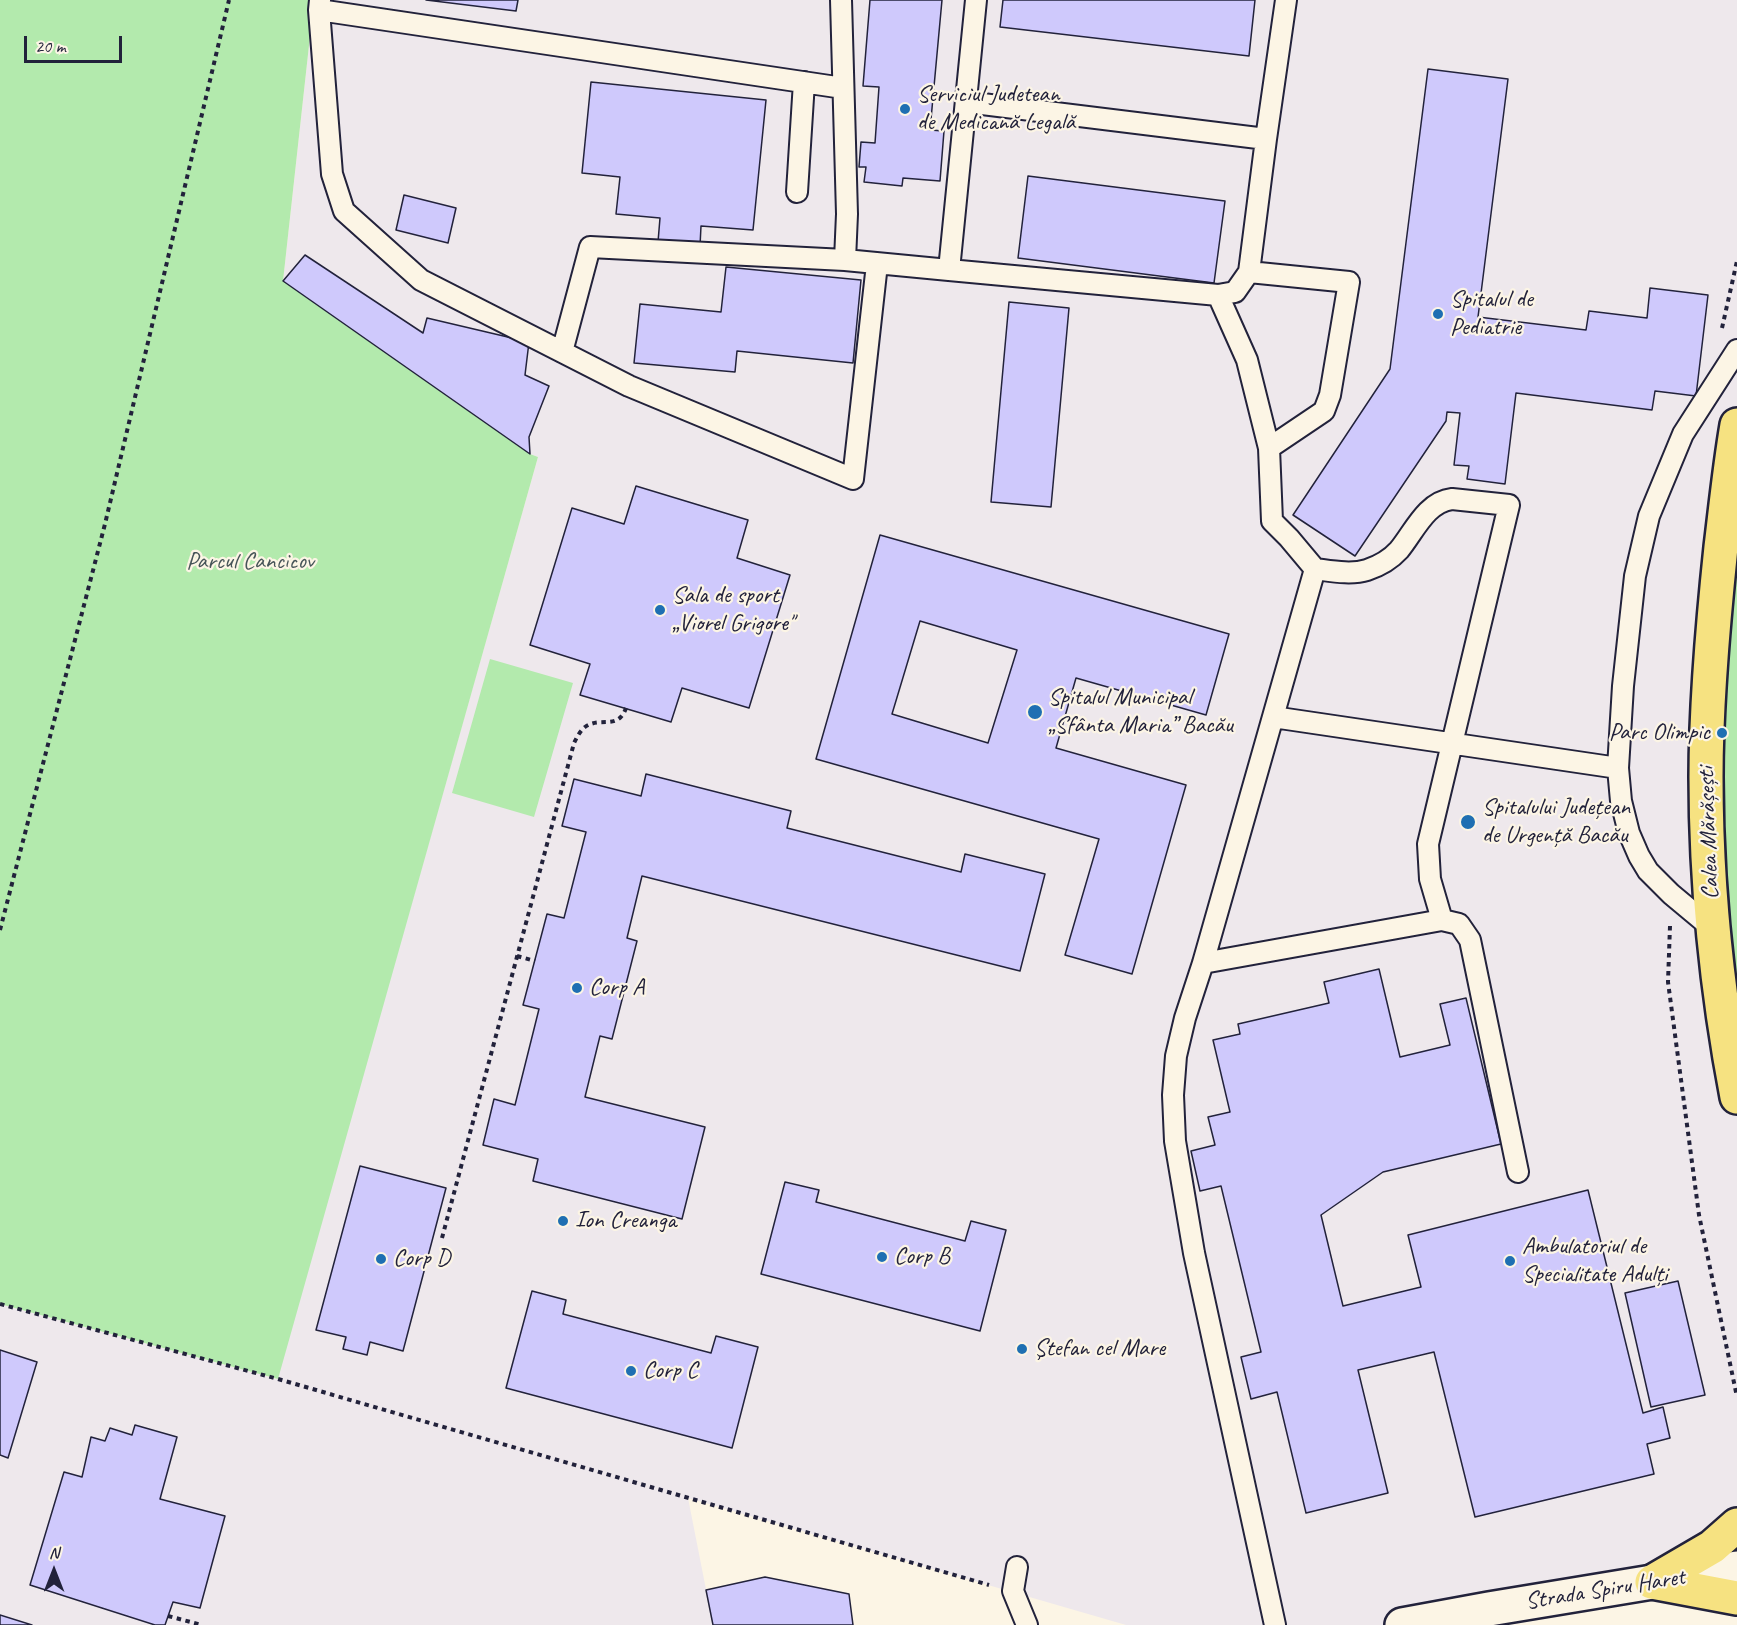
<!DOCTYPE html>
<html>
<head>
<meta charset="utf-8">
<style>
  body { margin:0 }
  #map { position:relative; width:1737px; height:1625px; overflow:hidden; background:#fcf5e5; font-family:Caveat,sans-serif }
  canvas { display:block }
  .north { position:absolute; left:24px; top:1541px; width:60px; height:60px; -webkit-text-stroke:4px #fcf5e5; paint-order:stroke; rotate:0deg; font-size:16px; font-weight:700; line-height:24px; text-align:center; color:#22223b }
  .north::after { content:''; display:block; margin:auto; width:21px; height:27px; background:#22223b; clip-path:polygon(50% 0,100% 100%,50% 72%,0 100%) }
  .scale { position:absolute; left:24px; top:36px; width:98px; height:27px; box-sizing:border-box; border:3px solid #22223b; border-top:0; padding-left:8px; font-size:18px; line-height:21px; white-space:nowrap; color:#22223b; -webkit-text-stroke:4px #fcf5e5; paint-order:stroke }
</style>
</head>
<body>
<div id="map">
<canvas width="1737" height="1625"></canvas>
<div class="north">N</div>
<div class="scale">20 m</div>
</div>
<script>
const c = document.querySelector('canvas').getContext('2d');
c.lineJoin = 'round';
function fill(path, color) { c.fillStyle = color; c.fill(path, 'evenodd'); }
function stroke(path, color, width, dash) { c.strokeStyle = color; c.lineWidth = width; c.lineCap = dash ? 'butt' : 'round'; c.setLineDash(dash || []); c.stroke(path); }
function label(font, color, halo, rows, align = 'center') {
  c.font = font + ' Caveat,sans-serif'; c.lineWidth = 4.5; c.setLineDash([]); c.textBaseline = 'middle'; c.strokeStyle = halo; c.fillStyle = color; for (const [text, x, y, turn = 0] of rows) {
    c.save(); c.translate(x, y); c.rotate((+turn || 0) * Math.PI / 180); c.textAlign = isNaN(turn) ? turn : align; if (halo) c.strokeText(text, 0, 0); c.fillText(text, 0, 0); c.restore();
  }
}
const built = new Path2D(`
  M314,0H1737V1568L1402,1625H1126L688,1498L713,1625H0V1304L277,1379L538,457L530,454L283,281Z`);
const green = new Path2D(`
  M0,0H314L283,281L530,454L538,457L278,1379L0,1304Z
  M1737,425V1096L1713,929Z
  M490,659L573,683L534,817L452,793Z`);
const building = new Path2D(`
  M426,0H518L516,11Z
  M870,0H942L930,130L944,131L940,181L903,178L902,186L864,182L866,167H859L861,142L875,143L879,87L863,86Z
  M1003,0H1255L1249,56L1000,27Z
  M1428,69L1508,79L1478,317L1586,330L1589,311L1647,318L1650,288L1708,295L1696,396L1655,391L1652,410L1516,393L1505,484L1467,479L1469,466L1454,465L1460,413L1447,412L1446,421L1355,556L1293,515L1390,369Z
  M591,82L766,100L753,230L701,226L700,246L658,242L660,218L616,214L620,177L582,173Z
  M1028,176L1225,201L1214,283L1018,258Z
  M404,195L456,208L448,243L396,230Z
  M305,255L423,333L427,318L529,342L525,375L549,386L529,437L530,454L283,281Z
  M726,267L861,280L853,363L737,351L735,372L634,363L640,304L721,312Z
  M1009,302L1069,308L1051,507L991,502Z
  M636,486L748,520L737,558L790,575L749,708L682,688L671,722L580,695L590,664L530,645L572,508L624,524Z
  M880,535L1229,634L1206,715L1076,678L1056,748L1186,785L1132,974L1065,955L1099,839L816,759ZM920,621L1017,650L988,743L892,714Z
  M646,774L791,811L787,828L961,872L965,854L1045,874L1020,971L642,876L627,938L637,941L612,1039L600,1036L585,1097L705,1127L682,1219L533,1181L538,1159L483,1145L494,1099L515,1105L539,1009L523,1005L547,914L564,918L586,832L562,826L574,779L641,796Z
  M1379,969L1400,1057L1450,1045L1440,1004L1466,998L1501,1144L1383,1172L1321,1215L1343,1306L1421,1287L1408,1235L1588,1190L1643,1413L1663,1407L1670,1438L1647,1444L1654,1474L1475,1517L1434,1352L1358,1370L1388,1493L1306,1513L1277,1392L1251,1399L1241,1357L1261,1352L1221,1186L1200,1191L1191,1151L1215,1145L1208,1117L1230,1112L1213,1040L1240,1034L1238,1024L1329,1003L1324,982Z
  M360,1166L446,1188L403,1351L370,1342L367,1355L343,1349L346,1337L316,1330Z
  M785,1182L819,1190L816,1202L965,1241L971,1221L1006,1230L980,1331L761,1274Z
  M1678,1281L1705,1395L1651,1407L1625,1293Z
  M532,1291L566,1300L563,1314L711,1353L716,1336L758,1347L732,1448L506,1388Z
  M0,1350L37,1362L8,1458L0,1455Z
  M135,1425L177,1437L160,1499L225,1516L200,1608L173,1602L165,1625H155L30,1585L64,1472L82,1477L91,1437L105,1441L110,1428L132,1435Z
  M765,1577L849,1594L853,1625H713L706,1590Z
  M0,1615L32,1625H0Z`);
const path = new Path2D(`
  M1722,328L1737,261
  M1670,926L1668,982L1699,1215L1737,1397
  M0,930L105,524L229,0
  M517,956L535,961
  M442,1238L574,743C577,737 580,731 585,727C600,716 618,731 626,708
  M0,1304L278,1379L989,1585
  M168,1616L202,1625`);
const lane = new Path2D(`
  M320,0L319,10L332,174L344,211L421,280L629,386L853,479L877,264
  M841,0L847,214L845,260L949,270L976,0
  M319,10L843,88
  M966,102L1266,139L1286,0
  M797,192L804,82
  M949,270L1218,295L1235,292L1249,272L1266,139
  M1249,272L1349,282L1330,395L1324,411L1269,448
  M1218,295L1247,360L1269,448L1272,521L1289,538L1315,569C1331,571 1351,575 1367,570C1379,566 1390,560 1399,550C1414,532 1426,502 1452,499L1509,505L1428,844L1430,879L1442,920
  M562,352L590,247L845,260
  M1273,717L1618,768
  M1713,929L1671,894L1648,871L1639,856L1629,833L1621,801L1618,768L1623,686L1635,576L1649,516L1683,434L1737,350
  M1203,963L1442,920L1459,924L1470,940L1518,1172
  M1017,1567L1013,1591L1027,1625
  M1275,1625L1194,1253L1175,1141L1173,1095L1176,1056L1185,1018L1203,963L1315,569`);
const secondary = new Path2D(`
  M1402,1625L1489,1609L1737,1568`);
const primary = new Path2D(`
  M1737,425C1730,466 1726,506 1721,547C1713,623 1706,700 1706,777C1706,884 1717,992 1737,1097
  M1652,1582L1712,1547L1737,1525
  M1652,1582L1737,1598`);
const markers = [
  [905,109,6,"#1f6fb2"],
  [1438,314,6,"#1f6fb2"],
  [660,610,6,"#1f6fb2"],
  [1035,712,8,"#1f6fb2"],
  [1722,733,6,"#1f6fb2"],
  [1468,822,8,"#1f6fb2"],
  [577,988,6,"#1f6fb2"],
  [563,1221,6,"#1f6fb2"],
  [882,1257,6,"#1f6fb2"],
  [381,1259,6,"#1f6fb2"],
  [1510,1261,6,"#1f6fb2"],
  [1022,1349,6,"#1f6fb2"],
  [631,1371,6,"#1f6fb2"]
];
const poiNames = [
  ["Serviciul Judetean",917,95],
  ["de Medicană Legală",917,123],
  ["Spitalul de",1450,300],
  ["Pediatrie",1450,328],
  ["Sala de sport",672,596],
  ["„Viorel Grigore\"",672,624],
  ["Spitalul Municipal",1048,698],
  ["„Sfânta Maria” Bacău",1048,726],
  ["Parc Olimpic",1710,733,"right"],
  ["Spitalului Județean",1482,808],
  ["de Urgență Bacău",1482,836],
  ["Corp A",589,988],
  ["Ion Creanga",575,1221],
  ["Ambulatoriul de",1522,1247],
  ["Specialitate Adulți",1522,1275],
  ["Corp B",894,1257],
  ["Corp D",393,1259],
  ["Ștefan cel Mare",1034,1349],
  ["Corp C",643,1371]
];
const parkNames = [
  ["Parcul Cancicov",250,562]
];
const streetNames = [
  ["Calea Mărășești",1709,833,-92],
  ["Strada Spiru Haret",1605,1590,-9]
];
fill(built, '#eee8ec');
fill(green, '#b3eaad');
fill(building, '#cfc9fc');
stroke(building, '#22223b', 1.5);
stroke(lane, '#22223b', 24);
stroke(secondary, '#22223b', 38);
stroke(primary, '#22223b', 38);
stroke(path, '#22223b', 4, [4.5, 4.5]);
stroke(lane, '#fcf5e5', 20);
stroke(secondary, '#fcf5e5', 33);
stroke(primary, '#f6e281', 33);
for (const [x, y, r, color] of markers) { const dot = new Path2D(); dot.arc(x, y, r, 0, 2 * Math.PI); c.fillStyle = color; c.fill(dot); stroke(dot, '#fcf5e5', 2); }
label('24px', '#22223b', '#fcf5e5', poiNames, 'left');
label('24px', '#465458', '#fcf5e5', parkNames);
label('24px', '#22223b', '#fcf5e5', streetNames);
</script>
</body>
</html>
